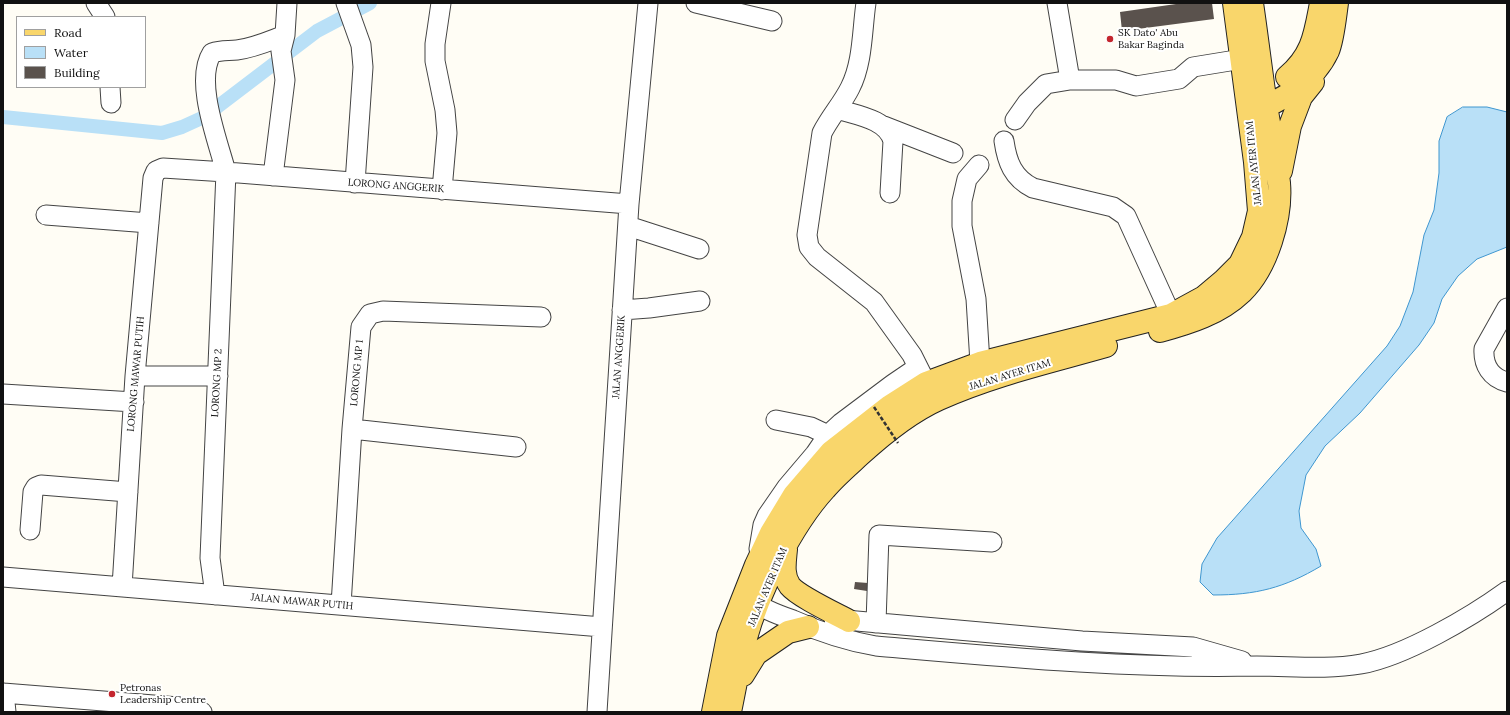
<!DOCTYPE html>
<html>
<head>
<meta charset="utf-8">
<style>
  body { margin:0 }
  #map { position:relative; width:1510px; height:715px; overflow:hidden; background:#fffdf5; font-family:Lora,serif }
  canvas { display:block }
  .frame { position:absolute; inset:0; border:4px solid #111; pointer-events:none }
  .legend { position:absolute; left:16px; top:16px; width:130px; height:72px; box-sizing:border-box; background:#fff; border:1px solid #a0a0a0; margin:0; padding:5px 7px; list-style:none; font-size:12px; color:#111 }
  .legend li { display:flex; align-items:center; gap:8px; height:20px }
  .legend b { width:20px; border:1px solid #a0a0a0 }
</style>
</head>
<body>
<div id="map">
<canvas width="1510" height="715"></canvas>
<div class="frame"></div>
<ul class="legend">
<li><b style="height:5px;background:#f9d66b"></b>Road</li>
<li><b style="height:11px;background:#b9e0f7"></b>Water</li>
<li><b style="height:11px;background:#5a524d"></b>Building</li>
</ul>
</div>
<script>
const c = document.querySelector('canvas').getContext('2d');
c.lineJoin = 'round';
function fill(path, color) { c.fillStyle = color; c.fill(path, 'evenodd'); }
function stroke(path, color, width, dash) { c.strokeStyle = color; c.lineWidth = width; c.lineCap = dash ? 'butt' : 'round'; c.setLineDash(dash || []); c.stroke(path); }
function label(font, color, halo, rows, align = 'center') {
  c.font = font + ' Lora,serif'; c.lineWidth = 4; c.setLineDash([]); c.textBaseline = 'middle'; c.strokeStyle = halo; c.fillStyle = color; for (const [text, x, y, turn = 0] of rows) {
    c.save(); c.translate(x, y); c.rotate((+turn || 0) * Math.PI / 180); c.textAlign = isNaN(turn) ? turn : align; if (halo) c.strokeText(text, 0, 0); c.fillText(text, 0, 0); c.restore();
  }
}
const water = new Path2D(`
  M1463,107H1487L1507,112V247L1477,259L1458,276L1442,299L1434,323L1419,345L1360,413L1325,446L1306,475L1299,511L1301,528L1316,549L1321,566C1284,588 1256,595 1213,595L1200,582L1202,564L1217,538L1387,346L1400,326L1413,292L1424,235L1434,210L1439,173V141L1447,117Z`);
const canal = new Path2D(`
  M3,117L162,133L182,127L204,117L317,31L370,3`);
const building = new Path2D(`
  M1183,3H1212L1214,19L1122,31L1120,12Z
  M855,582L868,583L867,591L854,589Z`);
const minor = new Path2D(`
  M96,3L105,17
  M346,3L361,45L363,67L355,183
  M441,3L435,44V61L445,110L447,133L442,190
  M696,3L772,21
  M866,3C862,30 863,63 850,88C842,104 830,117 822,133L807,235L809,247L817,257L874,302L912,355L926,383
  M1057,3L1070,80
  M110,87L111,103
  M837,109C856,115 887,119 893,141L890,193
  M1015,120L1027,103L1046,84L1070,80H1116L1136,86L1179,79L1193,67L1242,59
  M884,126L953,153
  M1004,141C1007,162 1013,178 1033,188L1113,207L1126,216L1171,315
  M979,165L967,179L962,201V226L976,299L980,363
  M273,176L285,80L281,51L285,35L287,3
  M46,215L149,223
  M628,226L699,249
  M1507,308L1484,349C1483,365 1491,378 1507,382
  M622,310L649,308L700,301
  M135,376H218
  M3,394L134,402
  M776,420L811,427L828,435
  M352,429L516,447
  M30,530L33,492L36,487L41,485L128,492
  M759,549L763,525L767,516L787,487L815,454L828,435L841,423L893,384L918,367
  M3,577L602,627
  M122,587L135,376L153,178L156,171L163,168L226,172L629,204
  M215,595L210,558L226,172C218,141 194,81 212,53C221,50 228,51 237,50C254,48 269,41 285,35
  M746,596C760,608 776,614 793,620C820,632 846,641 876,646C1003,657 1129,669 1257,666C1292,666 1327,670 1361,664C1405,656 1471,617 1507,591
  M341,605L352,429L361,327L370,314L383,311L541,317
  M834,619L1082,641L1193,647L1242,661
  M876,623L879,535L992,542
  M3,693L191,708L202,712
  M4,693L6,712
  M597,712L629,204L648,3`);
const major = new Path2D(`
  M1287,77C1313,55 1315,34 1321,3
  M1253,110C1282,103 1315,79 1328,51C1333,39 1335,17 1337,3
  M1281,171L1290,126L1301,97L1313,82
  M1160,331C1189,323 1219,314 1242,292C1267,268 1282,218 1279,183C1276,157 1270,131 1266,105C1261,71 1257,37 1252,3
  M786,549C785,561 782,575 790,586C798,596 836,614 849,621
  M743,675L756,654L788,632L808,627
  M713,712L728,636L756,565L771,533L794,495L831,452L890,406L926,383L980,363L1171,315L1204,297L1223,281L1240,264L1253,237L1259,211L1255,162L1234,3
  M730,712C735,688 739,664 745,641C758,593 792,525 825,489C835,477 848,466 860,455C883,434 910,412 939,399C992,375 1050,362 1106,346`);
const pathBridge = new Path2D(`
  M874,407L898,443`);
const markers = [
  [1110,39,4,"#c4262e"],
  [112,694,4,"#c4262e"]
];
const poiNames = [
  ["SK Dato' Abu",1118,33],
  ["Bakar Baginda",1118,45],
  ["Petronas",120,688],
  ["Leadership Centre",120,700]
];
const streetNames = [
  ["JALAN AYER ITAM",1254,163,-96],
  ["LORONG ANGGERIK",396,186,4],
  ["JALAN ANGGERIK",619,357,-86],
  ["LORONG MP 1",357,373,-85],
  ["LORONG MAWAR PUTIH",136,374,-85],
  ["JALAN AYER ITAM",1010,375,-17],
  ["LORONG MP 2",217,383,-87],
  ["JALAN AYER ITAM",768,587,-67],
  ["JALAN MAWAR PUTIH",302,602,5]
];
fill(water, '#b9e0f7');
stroke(water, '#3f96cf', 1);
stroke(canal, '#b9e0f7', 14);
fill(building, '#5a524d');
stroke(minor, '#444', 21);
stroke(major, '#222', 24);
stroke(minor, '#fff', 19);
stroke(major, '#f9d66b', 22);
stroke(pathBridge, '#333', 2.5, [4, 2]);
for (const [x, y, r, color] of markers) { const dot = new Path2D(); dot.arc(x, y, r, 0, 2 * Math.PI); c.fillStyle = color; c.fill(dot); stroke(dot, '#fff', 1.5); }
label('10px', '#111', '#fff', poiNames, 'left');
label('10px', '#111', '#fff', streetNames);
</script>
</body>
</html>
